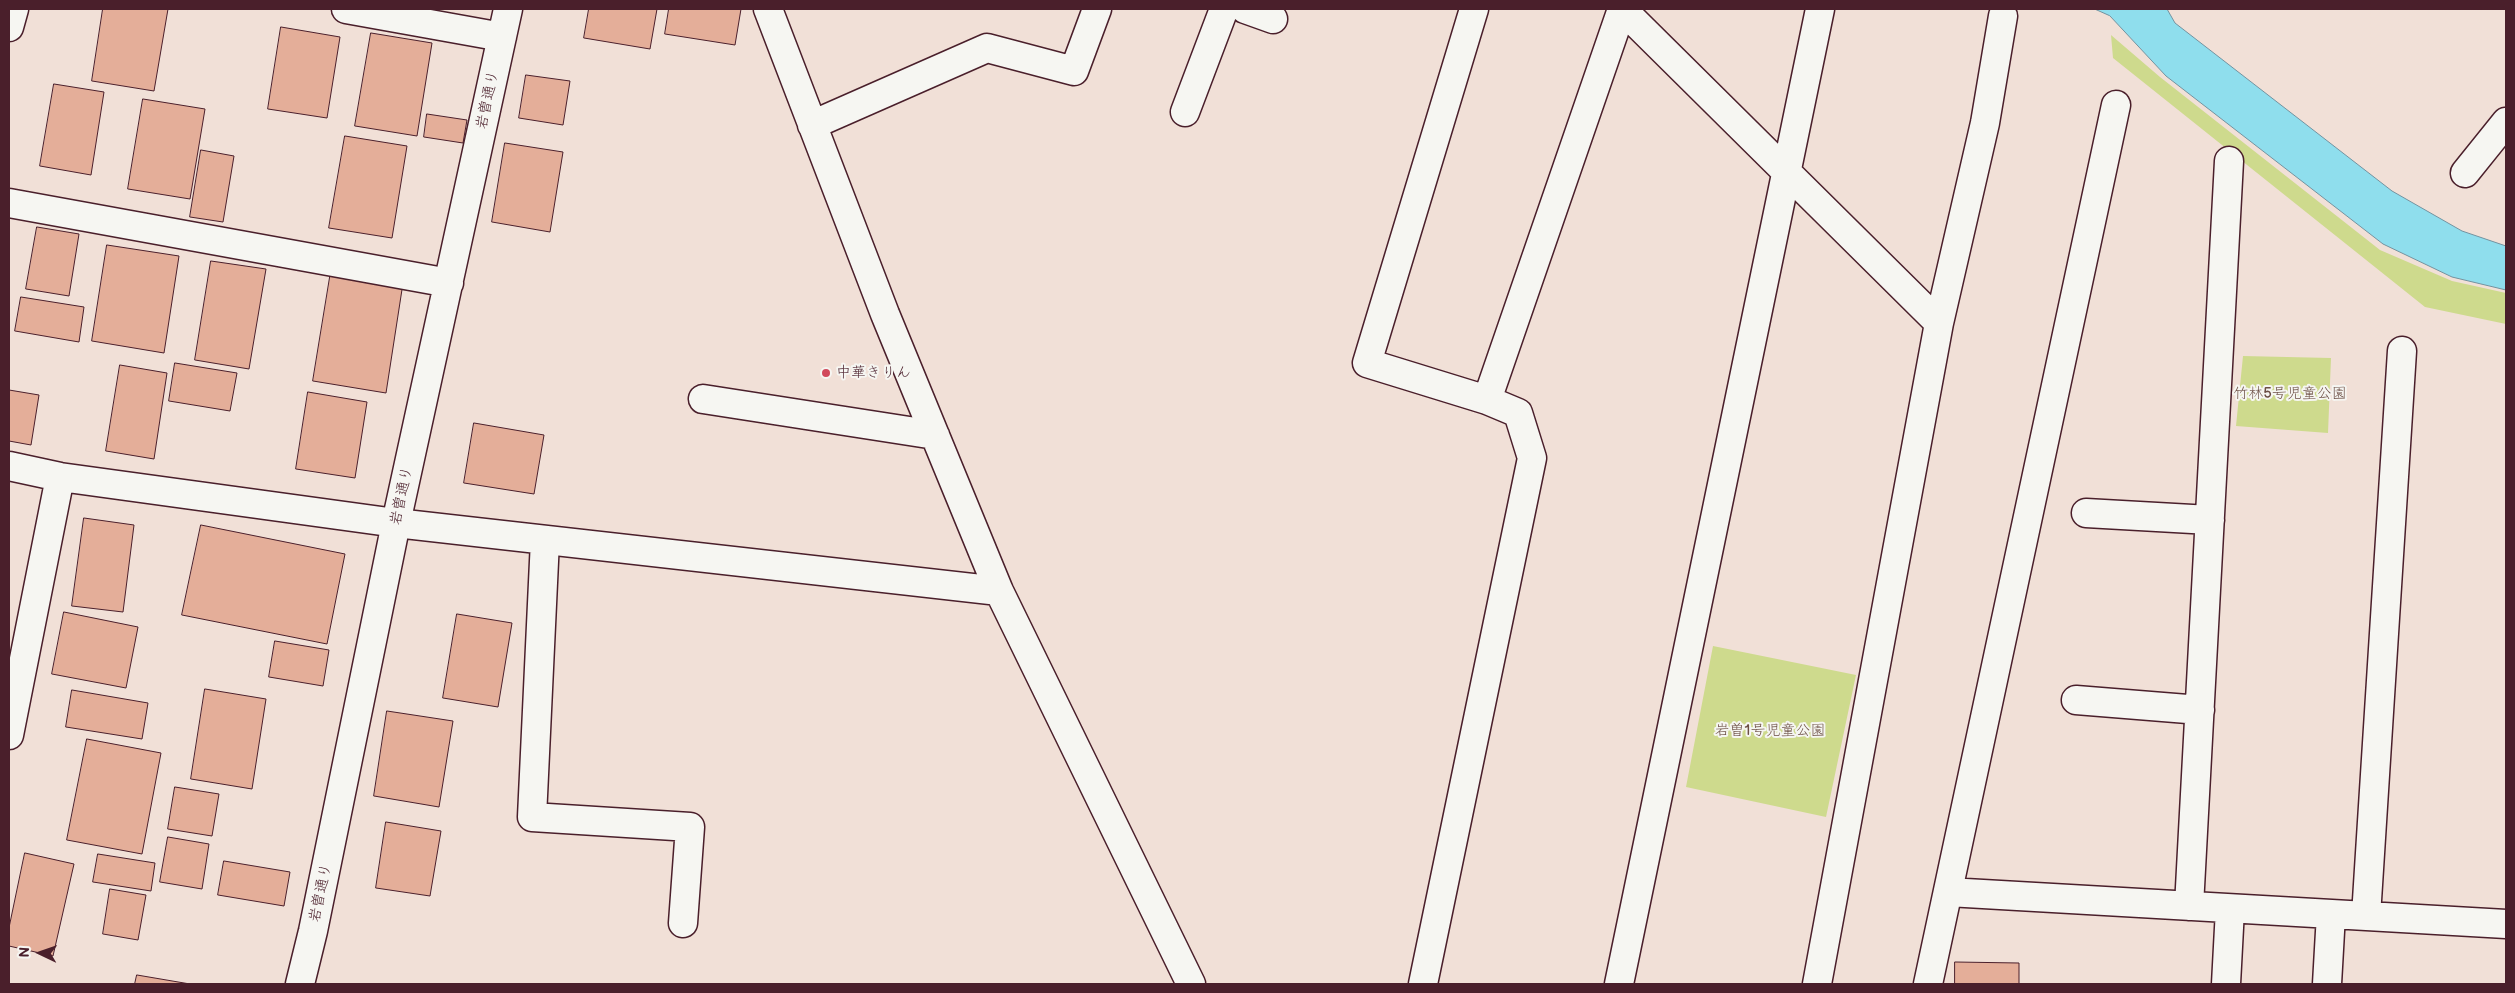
<!DOCTYPE html>
<html>
<head>
<meta charset="utf-8">
<style>
  body { margin:0 }
  #map { position:relative; width:2515px; height:993px; overflow:hidden; background:#f1e0d7; font-family:"Balsamiq Sans",sans-serif }
  canvas { display:block }
  .frame { position:absolute; inset:0; border:10px solid #4a1f2b; pointer-events:none }
  .north { position:absolute; left:15px; top:928px; width:50px; height:50px; -webkit-text-stroke:4px #f6f6f2; paint-order:stroke; rotate:273deg; font-size:14px; font-weight:700; line-height:20px; text-align:center; color:#4a1f2b }
  .north::after { content:''; display:block; margin:auto; width:18px; height:22px; background:#4a1f2b; clip-path:polygon(50% 0,100% 100%,50% 72%,0 100%) }
</style>
</head>
<body>
<div id="map">
<canvas width="2515" height="993"></canvas>
<div class="frame"></div>
<div class="north">N</div>
</div>
<script>
const c = document.querySelector('canvas').getContext('2d');
c.lineJoin = 'round';
function fill(path, color) { c.fillStyle = color; c.fill(path, 'evenodd'); }
function stroke(path, color, width, dash) { c.strokeStyle = color; c.lineWidth = width; c.lineCap = dash ? 'butt' : 'round'; c.setLineDash(dash || []); c.stroke(path); }
function label(font, color, halo, rows, align = 'center') {
  c.font = font + ' "Balsamiq Sans","Klee One",sans-serif'; c.lineWidth = 4; c.setLineDash([]); c.textBaseline = 'middle'; c.strokeStyle = halo; c.fillStyle = color; for (const [text, x, y, turn = 0] of rows) {
    c.save(); c.translate(x, y); c.rotate((+turn || 0) * Math.PI / 180); c.textAlign = isNaN(turn) ? turn : align; if (halo) c.strokeText(text, 0, 0); c.fillText(text, 0, 0); c.restore();
  }
}
const green = new Path2D(`
  M2111,35L2160,77L2380,250L2452,281L2506,293V324L2425,307L2113,58Z
  M2243,356L2331,358L2328,433L2236,426Z
  M1713,646L1856,675L1826,817L1686,787Z`);
const water = new Path2D(`
  M2095,9H2167L2175,23L2392,191L2462,231L2506,246V290L2452,277L2383,244L2166,76L2110,16Z`);
const building = new Path2D(`
  M103,9H168L154,91L92,81Z
  M589,9H657L650,49L584,38Z
  M669,9H741L735,45L665,34Z
  M281,27L340,37L327,118L268,109Z
  M371,33L432,43L417,136L355,126Z
  M526,75L570,81L563,125L519,118Z
  M54,84L104,92L91,175L40,166Z
  M143,99L205,109L190,199L128,189Z
  M427,114L467,120L463,143L424,137Z
  M345,136L407,146L392,238L329,228Z
  M505,143L563,152L550,232L492,222Z
  M201,150L234,156L223,222L190,217Z
  M37,227L79,234L69,296L26,289Z
  M107,245L179,256L164,353L92,341Z
  M211,261L266,269L249,369L195,360Z
  M331,271L403,283L386,393L313,381Z
  M21,297L84,307L79,342L15,331Z
  M175,363L237,373L230,411L169,401Z
  M120,365L167,373L154,459L106,451Z
  M9,390L39,395L31,445L9,441Z
  M308,392L367,402L355,478L296,469Z
  M474,423L544,435L534,494L464,483Z
  M84,518L134,525L123,612L72,606Z
  M201,525L345,554L327,644L182,615Z
  M64,612L138,627L126,688L52,674Z
  M457,614L512,623L498,707L443,698Z
  M275,641L329,650L323,686L269,677Z
  M205,689L266,699L252,789L191,779Z
  M72,690L148,703L142,739L66,727Z
  M387,711L453,721L439,807L374,796Z
  M87,739L161,753L142,854L67,840Z
  M175,787L219,794L212,836L168,829Z
  M386,822L441,831L430,896L376,888Z
  M168,837L209,844L202,889L160,882Z
  M25,853L74,864L53,956L9,946V928Z
  M98,854L155,863L151,891L93,882Z
  M224,861L290,872L284,906L218,895Z
  M110,889L146,895L138,940L103,934Z
  M1955,962L2019,963V984H1955Z
  M137,975L190,984H135Z`);
const minor = new Path2D(`
  M346,9L502,37
  M768,9L885,314L999,591L1191,984
  M1245,9L1273,19
  M9,27L14,9
  M1185,112L1224,9
  M812,125L987,48L1074,71L1097,9
  M2465,173L2506,122
  M9,203L449,283
  M1939,323L1985,123L2003,16
  M703,399L935,435
  M1487,400L1622,9L1939,323L1817,984
  M9,466L60,477L396,523L999,591
  M2086,513L2210,520
  M545,540L532,817L690,827L683,923
  M2076,700L2200,710
  M9,735L60,477
  M1948,892L2506,924
  M2189,906L2229,161
  M2366,916L2402,351
  M300,984L313,931L396,523L508,9
  M1423,984L1532,458L1518,413L1487,400L1367,363L1474,9
  M1619,984L1820,9
  M1928,984L2116,105
  M2226,984L2230,909
  M2327,984L2331,914`);
const markers = [
  [826,373,5,"#d1495b"]
];
const streetNames = [
  ["岩曽通り",488,100,-78],
  ["岩曽通り",402,496,-78],
  ["岩曽通り",321,893,-78]
];
const poiNames = [
  ["中華きりん",836,373]
];
const parkNames = [
  ["竹林5号児童公園",2290,394],
  ["岩曽1号児童公園",1770,731]
];
fill(green, '#ceda8d');
fill(water, '#8fdeed');
stroke(water, '#73929f', 1);
fill(building, '#e4ae99');
stroke(building, '#4a1f2b', 1);
stroke(minor, '#4a1f2b', 31);
stroke(minor, '#f6f6f2', 28);
for (const [x, y, r, color] of markers) { const dot = new Path2D(); dot.arc(x, y, r, 0, 2 * Math.PI); c.fillStyle = color; c.fill(dot); stroke(dot, '#f6f6f2', 2); }
label('15px', '#4a1f2b', '#f6f6f2', streetNames);
label('15px', '#4a1f2b', '#f6f6f2', poiNames, 'left');
label('15px', '#6b4e44', '#f6f6f2', parkNames);
</script>
</body>
</html>
